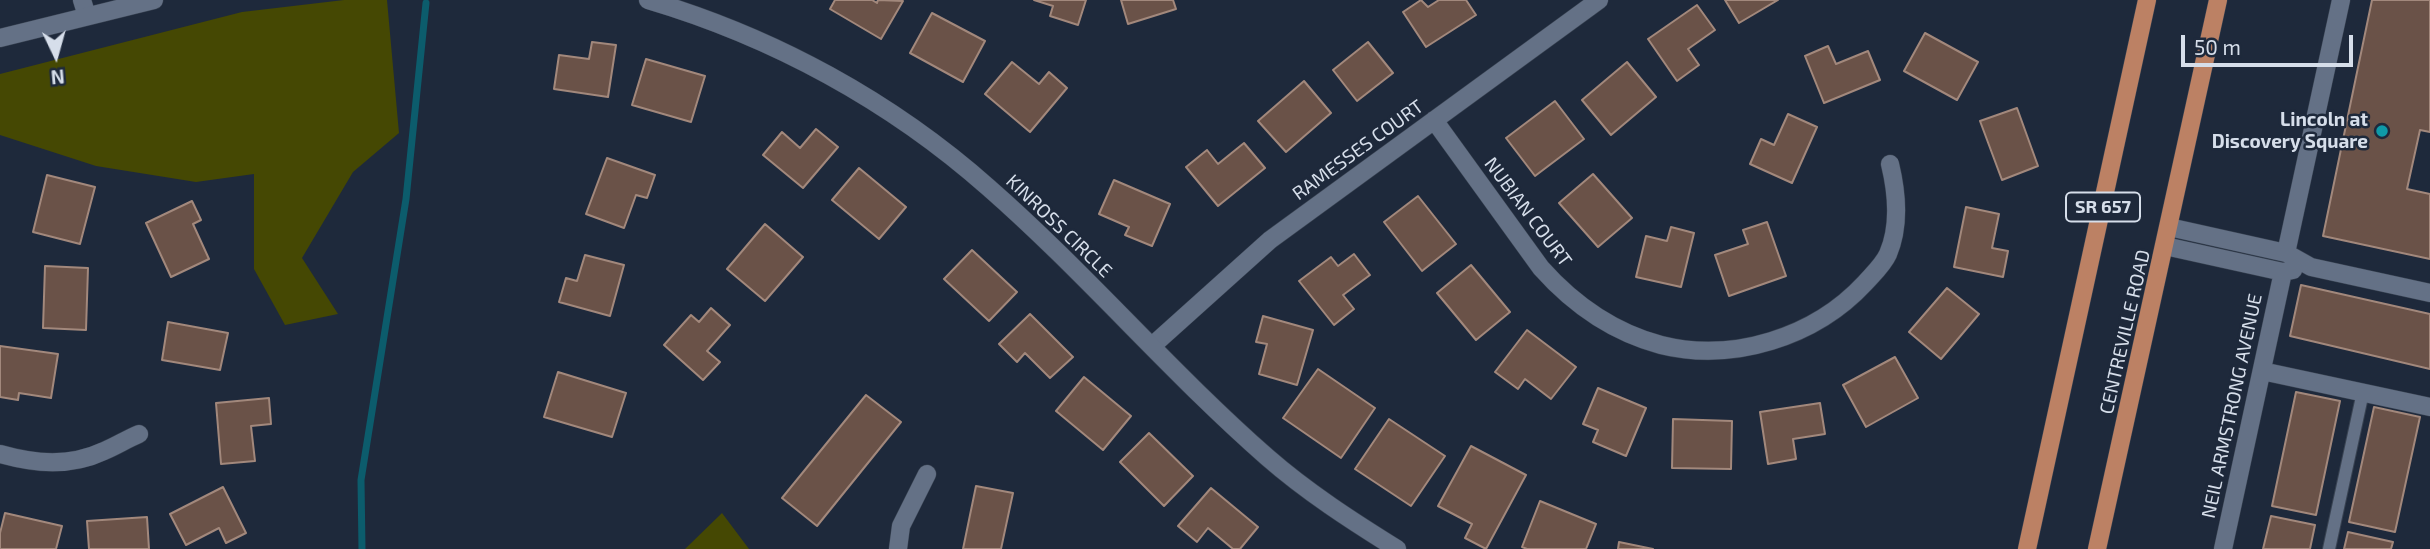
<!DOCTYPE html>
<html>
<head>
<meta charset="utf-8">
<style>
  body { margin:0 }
  #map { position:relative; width:2430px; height:549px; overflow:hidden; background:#1e293b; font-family:"Exo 2",sans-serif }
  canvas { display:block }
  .north { position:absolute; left:21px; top:21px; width:70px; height:70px; -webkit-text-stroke:5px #1e293b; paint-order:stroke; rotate:175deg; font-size:19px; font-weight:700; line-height:28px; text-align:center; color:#d6deea }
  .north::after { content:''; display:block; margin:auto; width:24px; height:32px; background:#d6deea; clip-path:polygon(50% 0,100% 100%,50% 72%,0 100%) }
  .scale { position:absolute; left:2181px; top:35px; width:172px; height:32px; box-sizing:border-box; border:4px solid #d6deea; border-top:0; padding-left:9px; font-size:21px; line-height:24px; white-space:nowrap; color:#d6deea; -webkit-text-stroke:5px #1e293b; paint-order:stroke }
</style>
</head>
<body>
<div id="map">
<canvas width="2430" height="549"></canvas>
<div class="north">N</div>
<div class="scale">50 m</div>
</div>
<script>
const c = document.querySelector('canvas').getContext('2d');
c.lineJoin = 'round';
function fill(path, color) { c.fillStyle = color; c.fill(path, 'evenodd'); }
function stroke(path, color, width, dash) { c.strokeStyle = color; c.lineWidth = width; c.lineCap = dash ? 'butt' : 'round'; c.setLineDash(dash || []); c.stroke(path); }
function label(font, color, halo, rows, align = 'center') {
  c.font = font + ' "Exo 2",sans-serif'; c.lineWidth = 5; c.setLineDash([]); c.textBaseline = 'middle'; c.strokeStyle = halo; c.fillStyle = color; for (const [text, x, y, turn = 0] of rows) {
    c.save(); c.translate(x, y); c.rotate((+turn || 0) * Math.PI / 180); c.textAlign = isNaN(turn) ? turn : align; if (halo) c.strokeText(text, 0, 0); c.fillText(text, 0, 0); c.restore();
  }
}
const green = new Path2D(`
  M344,0H387L399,133L353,172L302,258L338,314L285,325L254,269V174L196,182L96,166L0,135V74L242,12Z
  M722,513L749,549H685Z`);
const stream = new Path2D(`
  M362,549L361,480L406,199L426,3`);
const building = new Path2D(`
  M835,0H872L877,3L878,0L903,1L881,39L830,9Z
  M1034,0H1086L1078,25L1050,16L1053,6Z
  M1121,0H1173L1176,9L1128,24Z
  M1421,0L1428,7L1439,0H1466L1476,15L1426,47L1403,12Z
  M1725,0H1778L1739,23Z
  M2372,0H2430V132L2420,130L2407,189L2430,194V259L2323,236Z
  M1697,5L1715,30L1688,49L1699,65L1677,81L1648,39Z
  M932,13L985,41L963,82L910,53Z
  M1925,33L1978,62L1957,100L1904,71Z
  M592,42L616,45L608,97L554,89L559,55L589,59Z
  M1368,42L1393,73L1357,101L1333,70Z
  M1828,46L1836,64L1868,51L1880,80L1824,103L1805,56Z
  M646,59L705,76L691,122L632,105Z
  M1012,62L1039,84L1049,72L1067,88L1030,132L985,94Z
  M1627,62L1656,97L1611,135L1582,100Z
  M1304,81L1331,113L1286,152L1258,121Z
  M1555,101L1584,139L1535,176L1506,138Z
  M2017,108L2038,166L2002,180L1980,121Z
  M1788,114L1817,127L1792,183L1750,164L1761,139L1774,145Z
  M816,129L838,147L803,188L763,155L782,132L800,148Z
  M1244,143L1265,168L1218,206L1186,167L1207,150L1218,164Z
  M607,158L655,175L647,198L636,195L624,228L586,214Z
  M859,168L906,207L879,239L832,200Z
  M1593,174L1632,218L1598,247L1559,203Z
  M47,175L95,187L80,244L33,232Z
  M1114,180L1170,204L1152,246L1125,235L1129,227L1099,214Z
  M1418,196L1456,244L1422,271L1384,222Z
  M192,201L201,220L193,224L209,259L171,277L146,223Z
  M1966,207L1999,214L1992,248L2008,251L2003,277L1954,267Z
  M1767,222L1786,276L1729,296L1715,255L1748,244L1743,230Z
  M765,224L803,257L765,301L727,269Z
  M1671,227L1694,233L1681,287L1636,277L1646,236L1667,241Z
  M972,250L1017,292L989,321L944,279Z
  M1354,254L1370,275L1343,295L1354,309L1334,325L1299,281L1331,257L1338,266Z
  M585,255L624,265L610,316L559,302L566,278L577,281Z
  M1471,265L1510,312L1476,340L1437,293Z
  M45,266L88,268L86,330L43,328Z
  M2301,285L2430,314V369L2290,336Z
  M1947,288L1979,314L1941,359L1909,332Z
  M711,308L730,325L707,351L720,362L703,380L664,345L691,315L699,322Z
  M1030,314L1073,357L1050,378L1025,353L1017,362L999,344Z
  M1263,316L1313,330L1297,385L1259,374L1267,344L1256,342Z
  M168,322L228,333L220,370L162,360Z
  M1527,330L1576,367L1551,399L1525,379L1518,389L1495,372Z
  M0,346L58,354L51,398L19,393L18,400L0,397Z
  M1895,357L1918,398L1866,427L1843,385Z
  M1318,369L1375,408L1341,458L1283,418Z
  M558,372L626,393L612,437L544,417Z
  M1084,377L1131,416L1103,450L1056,411Z
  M1598,388L1646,408L1626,456L1593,442L1598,430L1583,424Z
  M2296,392L2340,401L2316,515L2272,506Z
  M866,395L901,422L817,526L782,498Z
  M269,398L271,424L251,426L255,461L221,464L216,403Z
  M1820,403L1825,434L1793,439L1796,459L1768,464L1760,412Z
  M2374,407L2420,417L2395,532L2349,522Z
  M1389,419L1445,456L1411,506L1355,469Z
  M1673,419L1732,421L1731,469L1672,468Z
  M1149,433L1193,476L1164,506L1120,462Z
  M1471,446L1526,475L1486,549L1465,538L1472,524L1438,506Z
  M976,486L1013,493L1001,549H963Z
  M223,487L246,533L226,543L219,528L186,545L170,514Z
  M1211,488L1258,527L1240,549H1233L1208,528L1197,542L1178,526Z
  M1540,501L1596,524L1586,549H1527L1522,547Z
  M5,513L62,526L56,549H0V533Z
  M2271,516L2315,525L2310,549H2263Z
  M147,517L149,549H89L87,521Z
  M2348,532L2393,542L2391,549H2344Z
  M1619,542L1653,549H1618Z`);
const service = new Path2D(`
  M2329,549L2363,392`);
const minor = new Path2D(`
  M82,0L87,16
  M1434,120L1541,268C1574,305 1612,332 1661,345C1733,363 1815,337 1865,283C1873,274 1883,265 1888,254C1900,226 1897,193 1890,164
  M2169,227L2286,253L2311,267L2430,293
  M2165,246L2283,272L2293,270
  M2286,253L2341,0
  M1152,346L1270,240L1599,0
  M2262,371L2430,407
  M0,454C35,464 70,467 104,451C116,446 127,439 139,434
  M898,549L901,526L927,474
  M2223,549L2283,272`);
const tertiary = new Path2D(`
  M648,0C773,37 891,101 989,188C1086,273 1170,372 1267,457C1307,492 1352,521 1397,549
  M0,38L154,0`);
const primary = new Path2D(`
  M2027,549L2147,0
  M2097,549L2218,0`);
const markers = [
  [2382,131,7,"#0f9aa8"]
];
const shields = [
  [2103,207,74]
];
const shieldNames = [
  ["SR 657",2103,207]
];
const poiNames = [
  ["Lincoln at",2368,120],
  ["Discovery Square",2368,142]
];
const streetNames = [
  ["RAMESSES COURT",1358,150,-36],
  ["NUBIAN COURT",1528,212,53],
  ["KINROSS CIRCLE",1059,226,44],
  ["CENTREVILLE ROAD",2125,332,-77],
  ["NEIL ARMSTRONG AVENUE",2232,406,-78]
];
fill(green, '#454803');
stroke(stream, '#0c5c6c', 7);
fill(building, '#6a5248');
stroke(building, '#a2887c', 2);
stroke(service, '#394352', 14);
stroke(minor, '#394352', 19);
stroke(tertiary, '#394352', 19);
stroke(primary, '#394352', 19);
stroke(service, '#647186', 12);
stroke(minor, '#647186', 18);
stroke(tertiary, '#647186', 18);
stroke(primary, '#bc8164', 18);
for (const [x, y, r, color] of markers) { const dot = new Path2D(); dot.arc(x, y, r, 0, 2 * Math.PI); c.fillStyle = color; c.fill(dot); stroke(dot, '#1e293b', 2.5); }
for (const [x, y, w] of shields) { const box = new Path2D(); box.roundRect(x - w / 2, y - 14.5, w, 29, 5); c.fillStyle = '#1e293b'; c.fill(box); stroke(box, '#d6deea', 2); }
label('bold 18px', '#d6deea', null, shieldNames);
label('bold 19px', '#d6deea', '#1e293b', poiNames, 'right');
label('19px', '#d6deea', '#1e293b', streetNames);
</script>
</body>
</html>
